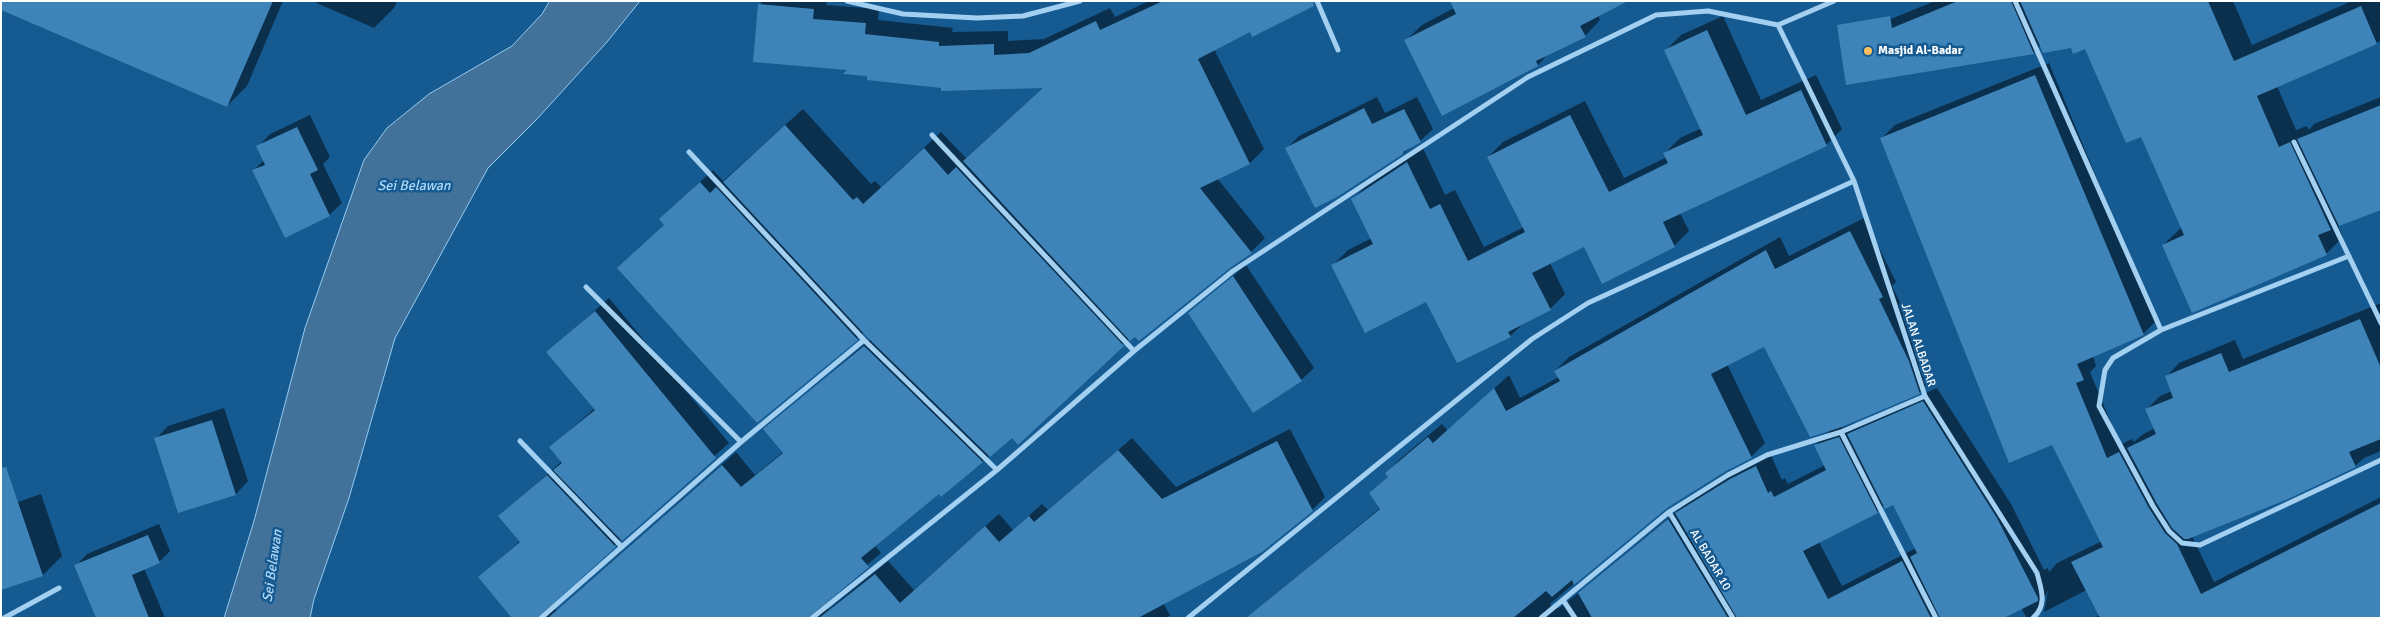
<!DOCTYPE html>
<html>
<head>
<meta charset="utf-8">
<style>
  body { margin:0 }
  #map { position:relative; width:2382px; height:619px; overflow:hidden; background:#155a91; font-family:Signika,sans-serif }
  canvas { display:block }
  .frame { position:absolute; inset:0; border:2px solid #fff; pointer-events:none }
</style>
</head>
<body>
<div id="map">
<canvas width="2382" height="619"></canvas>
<div class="frame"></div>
</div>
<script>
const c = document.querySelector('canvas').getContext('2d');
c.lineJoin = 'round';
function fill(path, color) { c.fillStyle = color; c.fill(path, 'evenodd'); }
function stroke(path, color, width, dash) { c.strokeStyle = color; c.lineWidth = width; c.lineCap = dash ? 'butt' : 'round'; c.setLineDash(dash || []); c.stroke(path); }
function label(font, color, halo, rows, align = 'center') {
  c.font = font + ' Signika,sans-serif'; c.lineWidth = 5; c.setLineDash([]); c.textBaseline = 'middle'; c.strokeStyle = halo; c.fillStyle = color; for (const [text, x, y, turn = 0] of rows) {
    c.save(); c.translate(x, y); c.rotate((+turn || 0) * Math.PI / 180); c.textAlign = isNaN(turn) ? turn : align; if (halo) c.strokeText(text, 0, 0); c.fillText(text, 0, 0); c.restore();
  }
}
const water = new Path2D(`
  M550,1H640L607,42L537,119L488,168L395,338L349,498L314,599L310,618H224L254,521L305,328L364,160L387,128L429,94L512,46L542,14Z`);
const shadow = new Path2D(`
  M1,1H283L247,86L227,106Z
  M312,1H397L394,8L374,28Z
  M763,1H827L826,5L879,9L878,20L953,28L952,32L1008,31V41L1044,39L1110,8L1115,17L1149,1H1310L1214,49L1264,149L1250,163L1217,178L1265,238L1251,252L1130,338L982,462L939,493L875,546L881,553L820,605L824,610L829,609L888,561L914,590L999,514L1013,530L1042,504L1048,510L1132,438L1176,487L1290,429L1325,497L1312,510L1163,603L1170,615L1167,618H514L480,577L520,541L500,516L562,461L551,447L595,408L548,352L609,298L729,443L551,602L550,607L557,610L736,452L755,475L783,452L765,429L871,339L864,332L757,421L666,225L660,219L713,170L723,181L803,109L871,184L875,181L881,187L941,132L966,158L1045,87H942L868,75L849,69L760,5Z
  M1935,1H2233L2252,45L2352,1H2381V41L2277,86L2296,130L2307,126L2309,130L2314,124L2381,97V208L2338,226L2343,237L2326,254L2163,245L2182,227L2142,135L2086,48L2041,45L2033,53L1859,32Z
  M1454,8L1598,15L1600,20L1585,36L1549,53L1538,65L1406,40L1422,25Z
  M1723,16L1761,100L1816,75L1842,129L1826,145L1680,213L1689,231L1674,246L1585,245L1550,263L1565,294L1550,309L1524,323L1510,336L1427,300L1333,265L1348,250L1372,238L1353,199L1368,184L1423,148L1445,195L1455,190L1484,247L1524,227L1488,157L1503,142L1585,101L1624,178L1667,157L1665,153L1680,138L1702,128L1666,50L1681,35Z
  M2049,63L2156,321L2143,334L2093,356L2096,366L2090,372L2120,445L2132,439L2134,442L2142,435L2155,428L2147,409L2160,396L2172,391L2166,377L2179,363L2235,340L2243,359L2381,303V451L2364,458L2356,465L2288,498L2192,536L2214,582L2381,497V618H2095L2118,601L2106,580L2044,612L2048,591L2042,602L2043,605L2030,618H2027L2021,608L2001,618H1247L1380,508L1371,493L1389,476L1386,473L1400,459L1442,424L1448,431L1509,375L1520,398L1559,377L1555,371L1569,357L1780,237L1789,256L1864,218L1896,282L1892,286L1922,347L1933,379L1919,393L1841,426L1842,428L1853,424L1855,428L1862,421L1937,388L2011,504L2044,570L2048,568L2049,572L2057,563L2102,541L2053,443L1881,139L1895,125ZM1765,345L1832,429L1815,445L1825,465L1788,484L1785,478L1782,480L1770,453L1690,500L1577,594L1559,608L1554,609L1550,605L1551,603L1665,508L1725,470L1751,457L1765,443L1727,364ZM1894,504L1916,548L1842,586L1819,542L1877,512L1884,505Z
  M1377,97L1385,113L1417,97L1433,129L1420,141L1403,153L1287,148L1299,136Z
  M310,115L330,157L323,164L342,203L329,215L254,170L264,160L258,147L270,134Z
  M1246,265L1314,368L1301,380L1189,314Z
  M224,408L248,481L236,494L156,439L168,426Z
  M41,494L62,556L43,575L1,589V508Z
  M159,524L170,551L159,562L144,568L165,618H97L76,566L87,554Z`);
const building = new Path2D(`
  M1,1H273L227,107L1,10Z
  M1163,1H1313L1314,6L1252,37L1250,32L1198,59L1250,164L1200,188L1252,253L1230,268L1139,341L1135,337L1130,341L963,161L1043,88L941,91V88L867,80V76L843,74L847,70L753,62L758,4L814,9L813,19L866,23L865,34L939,42V46L994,44V55L1029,53L1096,21L1100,30Z
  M1450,1H1628L1580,26L1586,37L1536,61L1538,66L1442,116L1404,40L1456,14Z
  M1958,1H2011L2034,54L1846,85L1837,25L1890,16L1892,28Z
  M2020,1H2208L2234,61L2361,6L2377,44L2257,96L2279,147L2290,142L2331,230L2318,235L2327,255L2192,313L2162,245L2184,235L2141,137L2126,143L2085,49L2073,54L2071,48L2043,53Z
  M1707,30L1746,115L1801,90L1827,146L1663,222L1675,247L1602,284L1584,247L1532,273L1551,310L1508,332L1511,337L1457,363L1426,302L1365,333L1331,265L1373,244L1351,199L1407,162L1430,209L1440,204L1468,261L1525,232L1487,157L1570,115L1609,192L1668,163L1663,153L1703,135L1664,50Z
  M2035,75L2144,335L2077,364L2084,380L2076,383L2107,458L2119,452L2149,508L2165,533L2177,544L2201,594L2381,503V618H2100L2071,562L2103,547L2052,445L2009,463L1880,138Z
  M2381,105V210L2339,226L2297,139Z
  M1364,108L1372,124L1404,109L1421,142L1403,152V154L1337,197L1315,208L1285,148Z
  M785,125L853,200L857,197L863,204L924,148L948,175L956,167L1124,346L1018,445L1012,438L990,457L867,337L723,182Z
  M297,127L318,170L310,174L330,216L285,238L252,170L265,165L256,146Z
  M700,182L710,193L716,187L858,340L757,423L617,268L664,225L659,219Z
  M1850,231L1883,297L1879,299L1909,361L1920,394L1839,428L1810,437L1764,347L1711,374L1752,458L1726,471L1667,508L1574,585L1572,580L1552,597L1546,591L1513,618H1246L1380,509L1369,493L1388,477L1385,473L1428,437L1433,443L1494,388L1506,411L1560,381L1554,371L1766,250L1775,269Z
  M1233,276L1302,381L1253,413L1188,313Z
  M595,311L716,458L622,541L553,470L562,463L549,447L595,410L546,352Z
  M2360,319L2381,368V439L2349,452L2356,467L2288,499L2188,539H2184L2172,528L2157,504L2127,448L2156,434L2145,409L2173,398L2165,376L2221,353L2229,372Z
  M864,346L983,462L941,497L939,494L861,558L869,567L808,618H548L722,465L741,487L783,453L763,429Z
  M1923,401L1997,518L2038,598V601L2004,618H1940L1910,557L1917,553L1893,505L1885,509L1847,434Z
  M212,420L236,495L178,513L154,438Z
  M1839,437L1878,513L1803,551L1828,599L1902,561L1931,618H1737L1675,513L1730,479L1756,466L1768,493L1771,491L1774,497L1826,470L1814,445Z
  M1277,441L1313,511L1262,552L1138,618H819L875,574L900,603L985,526L999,542L1029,516L1034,522L1118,450L1162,499Z
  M6,467L43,576L1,590V468Z
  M547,475L616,547L537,618H512L478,577L520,542L498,516Z
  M1668,519L1728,618H1592L1578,593Z
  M148,535L160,563L132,575L149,618H96L74,565Z`);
const minor = new Path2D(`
  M847,1L903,14L977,18L1023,16L1080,1
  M1317,1L1338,50
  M2015,1L2161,330
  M1778,25L1854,181L1925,396L2037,573C2041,589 2048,605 2033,618
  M1778,25L1834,1
  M932,135L1134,351
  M2294,142L2381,323
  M689,152L864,340L997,470
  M2349,256L2161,330L2113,358L2105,370L2099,406L2153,506L2169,531L2182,543L2200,545L2381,460
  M586,287L741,442
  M1841,432L1936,618
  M520,441L622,547
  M1669,512L1733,618
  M1563,600L1575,618
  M4,618L59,588
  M541,618L741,442L864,340
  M812,618L997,470L1134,351L1233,271L1528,77L1656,15L1708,11L1778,25
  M1188,618L1532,339L1588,303L1854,181
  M1541,618L1669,512L1728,475L1767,455L1841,432L1925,396`);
const markers = [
  [1868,51,5,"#ffbf62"]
];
const poiNames = [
  ["Masjid Al-Badar",1878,51]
];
const streetNames = [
  ["JALAN ALBADAR",1918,345,72],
  ["AL BADAR 10",1710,560,59]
];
const waterNames = [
  ["Sei Belawan",414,186],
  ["Sei Belawan",273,566,-82]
];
fill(water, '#42729a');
stroke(water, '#95ccf3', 1);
fill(shadow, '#0007');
fill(building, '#3e84b9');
stroke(minor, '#a3cff1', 5);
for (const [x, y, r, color] of markers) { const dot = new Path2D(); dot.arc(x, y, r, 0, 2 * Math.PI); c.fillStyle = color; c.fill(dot); stroke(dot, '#155a91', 2); }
label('bold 12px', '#fff', '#155a91', poiNames, 'left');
label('12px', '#fff', '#155a91', streetNames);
label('italic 14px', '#afd9f8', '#155a91', waterNames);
</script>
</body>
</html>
